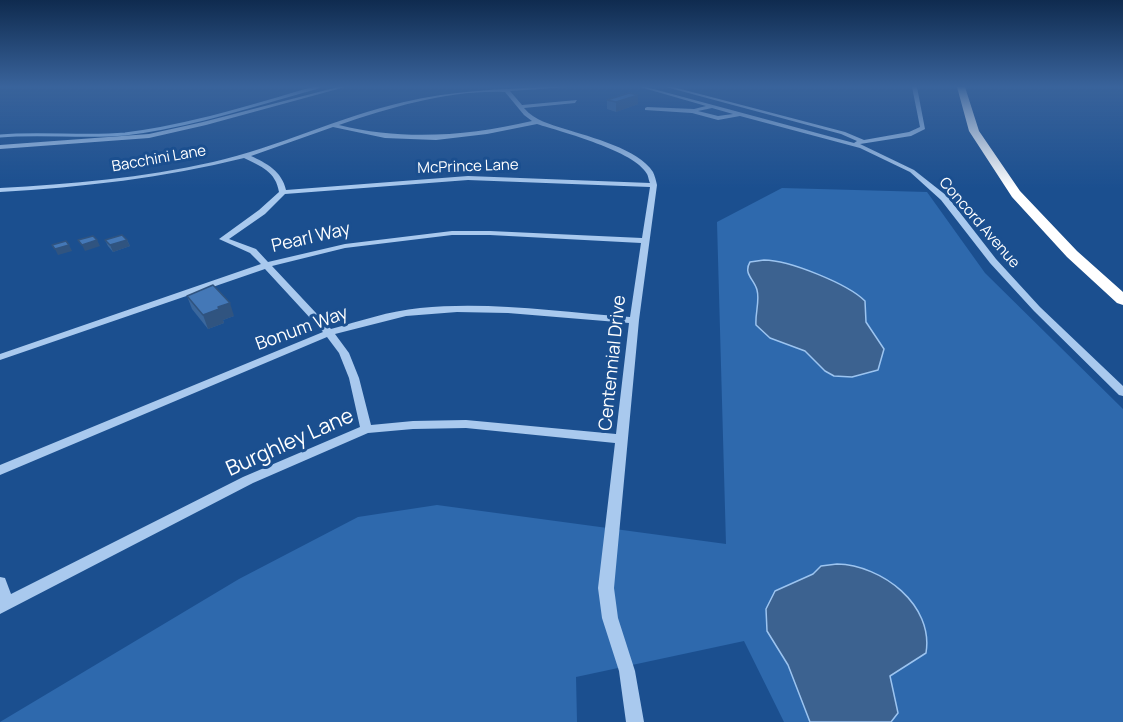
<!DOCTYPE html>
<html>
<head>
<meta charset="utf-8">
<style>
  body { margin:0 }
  canvas { display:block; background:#1b4f8f }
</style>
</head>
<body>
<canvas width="1123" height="722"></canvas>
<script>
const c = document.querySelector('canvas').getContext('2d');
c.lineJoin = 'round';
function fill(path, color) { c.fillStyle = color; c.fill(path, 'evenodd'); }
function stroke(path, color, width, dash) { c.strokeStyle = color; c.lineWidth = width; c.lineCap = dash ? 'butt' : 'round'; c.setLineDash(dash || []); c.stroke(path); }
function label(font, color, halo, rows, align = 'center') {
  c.font = font + ' Manrope,sans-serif'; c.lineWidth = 6; c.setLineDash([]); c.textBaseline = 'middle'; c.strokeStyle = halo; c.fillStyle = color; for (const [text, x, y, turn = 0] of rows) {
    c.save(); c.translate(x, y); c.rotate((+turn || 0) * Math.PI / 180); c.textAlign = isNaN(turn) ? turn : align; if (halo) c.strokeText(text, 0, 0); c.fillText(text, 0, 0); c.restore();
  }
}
const green = new Path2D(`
  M782,188L927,192L985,273L1123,409V722H784L744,641L576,677L577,722H0L239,579L358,517L437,505L726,544L717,222Z`);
const water = new Path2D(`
  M764,260C789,260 848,284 865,301L866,322L884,349L878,370L852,377L834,376L825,371L805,351L770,338L756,325C755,313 760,301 757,290C754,279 743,274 750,262Z
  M837,564C882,565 934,605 926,653L890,676L898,713L891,722H810L788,665L767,631L766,609L775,591L813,574L821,566Z`);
const stream = new Path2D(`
  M0,136C42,132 83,138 125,134C191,126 254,105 318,87`);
const minor = new Path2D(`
  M338,87H345L206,125L149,138L0,149V145L149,134L203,122Z
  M545,87H568L510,91L522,105L577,100L575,103L524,108C535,121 550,124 565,129C590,137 639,149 653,172C655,176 656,181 657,185L639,320L614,588L618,618L635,671L644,722H626L619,671L602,618L598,588L615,443L466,428L413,429L368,433L253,483L0,614V577L5,578L11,594L243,477L360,427L349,378L339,353L327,337L0,475V465L323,332L265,269L0,360V354L261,264L250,253L219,239L259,210L279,192C276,172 261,166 244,158C164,178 83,187 0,192V188C71,184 143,178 213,162C278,147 339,117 404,102C451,91 498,89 545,87ZM505,92L524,115L532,121C467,136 404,141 339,125C392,107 449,90 505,92ZM537,124C562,132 635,151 647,174C648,175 649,182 650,183L468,176L286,190C282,171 266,163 251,156L333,127L385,138L436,140L487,134ZM468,180L650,187L642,238L490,231H452L345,244L268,262L256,249L229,239L265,214L285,194ZM452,235H490L641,243L630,317C560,312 489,301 420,308C389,311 360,321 331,329L272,266L345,248ZM457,312L508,313L629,323L616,434L466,420L413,421L371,425L359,378L349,353L335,334L406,316Z
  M640,87H646L854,143L857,141L841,134L666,87H673L845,132L864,140L909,132L920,127L912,87H917L925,129L911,136L860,144L914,170L947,196L996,259L1040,307L1123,386V396L1119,395L1034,311L990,263L941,200L910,172L860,148L740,116L718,120L692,113L645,110V108L647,107L694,109L706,106ZM712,108L733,114L718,116L698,111Z`);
const highway = new Path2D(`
  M957,87H965L979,131L1020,191L1077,251L1123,292V305L1117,303L1067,257L1012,197L969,131Z`);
const wall = new Path2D(`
  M638,95V104L616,112L607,109V100Z
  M105,240H127L130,246L113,252L108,246Z
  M187,296L234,316L223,320L224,323L208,329L192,309Z`);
const shadedWall = new Path2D(`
  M638,95V104L616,112V102Z
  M97,240L100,246L85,251L82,245Z
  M127,240L130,246L113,252L110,245Z
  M69,245L72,251L58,255L55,249Z
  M230,303L234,316L223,320L224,323L208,329L203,315L218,307Z`);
const building = new Path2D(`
  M629,93L638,95L616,102L607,100Z
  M122,235L127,240L110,245L105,240Z
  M93,236L97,240L82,245L78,240Z
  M66,241L69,245L55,249L52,245Z
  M213,285L230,303L218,307L219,309L203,315L187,296Z`);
const farStreetnames = [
  ["Bacchini Lane",159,159,-10],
  ["McPrince Lane",468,167,-2],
  ["Concord Avenue",979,223,49]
];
const streetNames = [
  ["Pearl Way",311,238,-13],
  ["Bonum Way",302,329,-20],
  ["Centennial Drive",613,363,-84]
];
const nearStreetnames = [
  ["Burghley Lane",290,443,-24]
];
fill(green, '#2e69ad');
fill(water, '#3c6290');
stroke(water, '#9cc4f0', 1.5);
stroke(stream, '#9cc4f0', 3);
fill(minor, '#a9c9ee');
fill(highway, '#fff');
fill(wall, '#3a679d');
fill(shadedWall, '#305480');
fill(building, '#4478b7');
stroke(building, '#305480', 1.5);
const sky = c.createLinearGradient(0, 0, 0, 188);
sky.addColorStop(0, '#0f2b4f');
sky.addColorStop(0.46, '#39639b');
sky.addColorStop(1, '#39639b00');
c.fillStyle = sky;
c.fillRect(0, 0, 1123, 188);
label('15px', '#fff', '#1b4f8f', farStreetnames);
label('18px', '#fff', '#1b4f8f', streetNames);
label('21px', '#fff', '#1b4f8f', nearStreetnames);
</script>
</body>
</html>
